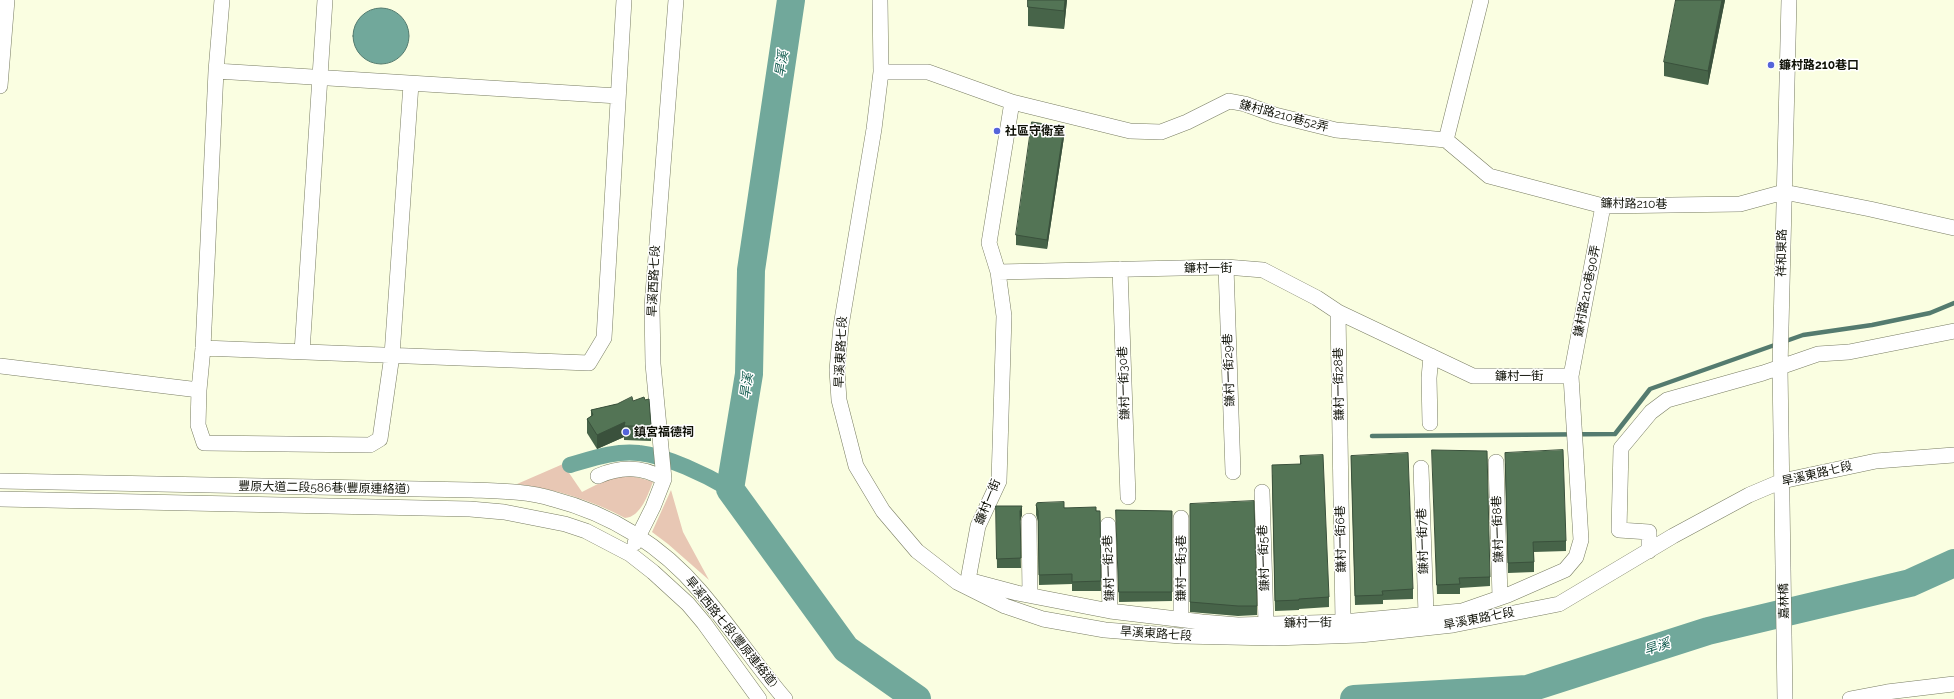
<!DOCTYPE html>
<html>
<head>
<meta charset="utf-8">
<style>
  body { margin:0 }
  canvas { display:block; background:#fafee1 }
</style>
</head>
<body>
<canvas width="1954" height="699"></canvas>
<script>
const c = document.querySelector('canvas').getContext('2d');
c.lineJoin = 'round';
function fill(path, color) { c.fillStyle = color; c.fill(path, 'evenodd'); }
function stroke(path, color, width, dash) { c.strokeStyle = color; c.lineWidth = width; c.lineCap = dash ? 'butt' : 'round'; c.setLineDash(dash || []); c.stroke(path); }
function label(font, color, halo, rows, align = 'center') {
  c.font = font + ' Raleway,"Noto Sans TC",sans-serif'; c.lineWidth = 3; c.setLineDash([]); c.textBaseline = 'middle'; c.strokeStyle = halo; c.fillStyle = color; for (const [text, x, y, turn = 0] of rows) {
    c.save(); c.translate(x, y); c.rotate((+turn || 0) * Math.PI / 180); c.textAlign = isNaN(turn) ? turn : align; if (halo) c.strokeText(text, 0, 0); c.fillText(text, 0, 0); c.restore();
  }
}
const green = new Path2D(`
  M563,464L582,492C612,477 618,470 653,482C648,494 641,517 625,518C591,500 556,489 517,484Z
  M671,490L683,532L709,580L668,544L652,532Z`);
const water = new Path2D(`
  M353 36a28 28 0 1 1 56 0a28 28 0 1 1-56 0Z`);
const stream = new Path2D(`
  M1372,436L1615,434L1650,389L1803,335L1872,325L1930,313L1954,303`);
const canal = new Path2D(`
  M570,465C591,459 616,450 639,453C667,456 706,475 730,489`);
const river = new Path2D(`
  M791,0L751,270L749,374L730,489L846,649L917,699
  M1354,699L1527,689L1708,631L1910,583L1954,563`);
const minor = new Path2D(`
  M222,0L216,71L203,348L199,390L198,425L204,443L370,445L380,439L392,355L411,84
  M880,0L881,72L874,129L841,326L837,370L839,400L856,466L883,511L917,551L957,582L1005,606L1043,619L1105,630L1181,636L1274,638L1360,635L1453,625L1559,604L1673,536L1749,495L1782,481L1876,461L1954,455
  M216,71L618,96
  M881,72H928L1012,102L1130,131L1161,132L1187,122L1229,101L1245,104L1275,115L1336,130L1446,140
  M0,86L7,0
  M1012,102L989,243L998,272L1004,316L999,481L978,526L968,580L1017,593L1110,611L1202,622L1238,625L1343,622L1462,611L1508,595L1565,570L1576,557L1581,540L1571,376L1603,206
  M1446,140L1489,176L1603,206L1740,204L1784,192L1870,209L1954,228
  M1446,140L1481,0
  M1226,267L1233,472
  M1120,269L1128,497
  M998,272L1226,267L1263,270L1317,298L1338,312L1473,376H1571
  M1338,312L1343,622
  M203,348L589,363L604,338L624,0
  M302,352L325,0
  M0,366L199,390
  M1430,423L1429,378L1431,356
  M1496,462L1500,597
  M1421,468L1426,614
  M598,476C621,466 642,466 664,479
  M0,481L472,490C499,491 527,491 553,499C611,514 662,546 700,591C730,626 755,664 785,699
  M1262,492L1266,624
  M0,499L470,509L504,512L565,524L586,531L630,554L653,572L688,604L704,623L759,699
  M1181,518V619
  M1029,521L1030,595
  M1108,525L1110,611
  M635,543L653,507L664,479L653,364L652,307L676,0
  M1649,551V532L1619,530L1621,448L1651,412L1667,400L1763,373L1818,354L1849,352L1954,331
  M1785,699L1780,368L1789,0
  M1850,699L1887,692L1954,684`);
const wall = new Path2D(`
  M1067,0L1064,29L1028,26V7Z
  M1676,0H1725L1708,85L1664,76V62Z
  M1064,137L1047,249L1016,245V235Z
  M633,401L651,426V441L624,440V437L597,449L587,433V419L591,416V410L617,404Z
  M1432,450L1490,577V586L1460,588V594H1437Z
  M1300,456L1329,597V607L1299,609V610L1275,611L1272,475L1300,464Z
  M1351,456L1413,589V599L1383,600V604L1355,605Z
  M1505,463L1566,541V551L1534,552V572L1508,573Z
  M1190,504L1257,606V615L1238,616L1190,612Z
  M1036,505L1100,511L1101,591H1072V584L1039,585L1038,521L1036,515Z
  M996,506L1022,515L1020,521L1021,568H997Z
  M1116,510L1172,511V601L1119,602Z`);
const shadedWall = new Path2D(`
  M1065,0H1067L1064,29V11Z
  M1722,0H1725L1708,85V71Z
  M1064,127V137L1047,249V240Z
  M625,422L624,437L597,449V435Z
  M1022,506V515L1020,521V511Z`);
const building = new Path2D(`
  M1028,0H1065L1064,11L1028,7Z
  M1676,0H1722L1708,71L1664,62Z
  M1032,122L1064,127L1047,240L1016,235Z
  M632,397L633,401L644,397L645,400L649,399L651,426H624L625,422L597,435L587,419L593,415L591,410L617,404Z
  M1432,450L1487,451L1490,577L1459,578L1460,584L1437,585Z
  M1563,450L1566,541L1533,542L1534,562L1508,563L1505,453Z
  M1408,453L1413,589L1382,591L1383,595L1355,596L1351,456Z
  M1323,455L1329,597L1299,599V600L1275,601L1272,465L1301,464L1300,456Z
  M1254,501L1257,606H1238L1190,602V504Z
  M1064,502V508L1096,507V511H1100L1101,581L1072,582V574L1039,575L1038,511L1036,505L1037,503Z
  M996,506H1022L1020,511L1021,558L997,559Z
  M1116,510L1172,511V592H1119Z`);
const markers = [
  [1771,65,4,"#5464da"],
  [997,131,4,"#5464da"],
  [626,432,4,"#5464da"]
];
const poiNames = [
  ["鐮村路210巷口",1779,65],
  ["社區守衛室",1005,131],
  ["鎮宮福德祠",634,432]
];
const streetNames = [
  ["鎌村路210巷52弄",1284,116,15],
  ["鐮村路210巷",1634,204,1],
  ["祥和東路",1782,253,-89],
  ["鐮村一街",1208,268],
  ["旱溪西路七段",654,281,-87],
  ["鎌村路210巷90弄",1587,291,-79],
  ["旱溪東路七段",841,352,-87],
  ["鎌村一街29巷",1229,370,-92],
  ["鐮村一街",1519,376],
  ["鎌村一街30巷",1124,383,-92],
  ["鎌村一街28巷",1339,384,-91],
  ["旱溪東路七段",1817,474,-13],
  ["豐原大道二段586巷(豐原連絡道)",324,488,1],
  ["鐮村一街",988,502,-68],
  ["鎌村一街8巷",1498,529,-92],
  ["鎌村一街6巷",1341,539,-91],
  ["鎌村一街7巷",1423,541,-92],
  ["鎌村一街5巷",1264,558,-92],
  ["鎌村一街2巷",1109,568,-92],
  ["鎌村一街3巷",1181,568,-90],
  ["嘉林橋",1784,601,-91],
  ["旱溪東路七段",1479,619,-11],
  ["鐮村一街",1308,623,-1],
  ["旱溪西路七段(豐原連絡道)",731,632,51],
  ["旱溪東路七段",1156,634,4]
];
const waterNames = [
  ["旱溪",782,64,-81],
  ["旱溪",747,386,-82],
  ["旱溪",1657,647,-18]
];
fill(green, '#e8c7b4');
fill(water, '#71a89b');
stroke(water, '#547b6f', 1);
stroke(stream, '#547b6f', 4.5);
stroke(canal, '#71a89b', 16);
stroke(river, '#71a89b', 28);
stroke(minor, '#797d63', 16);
stroke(minor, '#fff', 15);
fill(wall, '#476449');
fill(shadedWall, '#3a513c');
fill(building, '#537455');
stroke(building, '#3a513c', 1);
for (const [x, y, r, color] of markers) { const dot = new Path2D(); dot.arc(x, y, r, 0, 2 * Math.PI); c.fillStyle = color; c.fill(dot); stroke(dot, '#fff', 1.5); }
label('bold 12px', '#0f1107', '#fff', poiNames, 'left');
label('12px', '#0f1107', '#fff', streetNames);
label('italic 13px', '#145e51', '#fff', waterNames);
</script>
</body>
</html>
